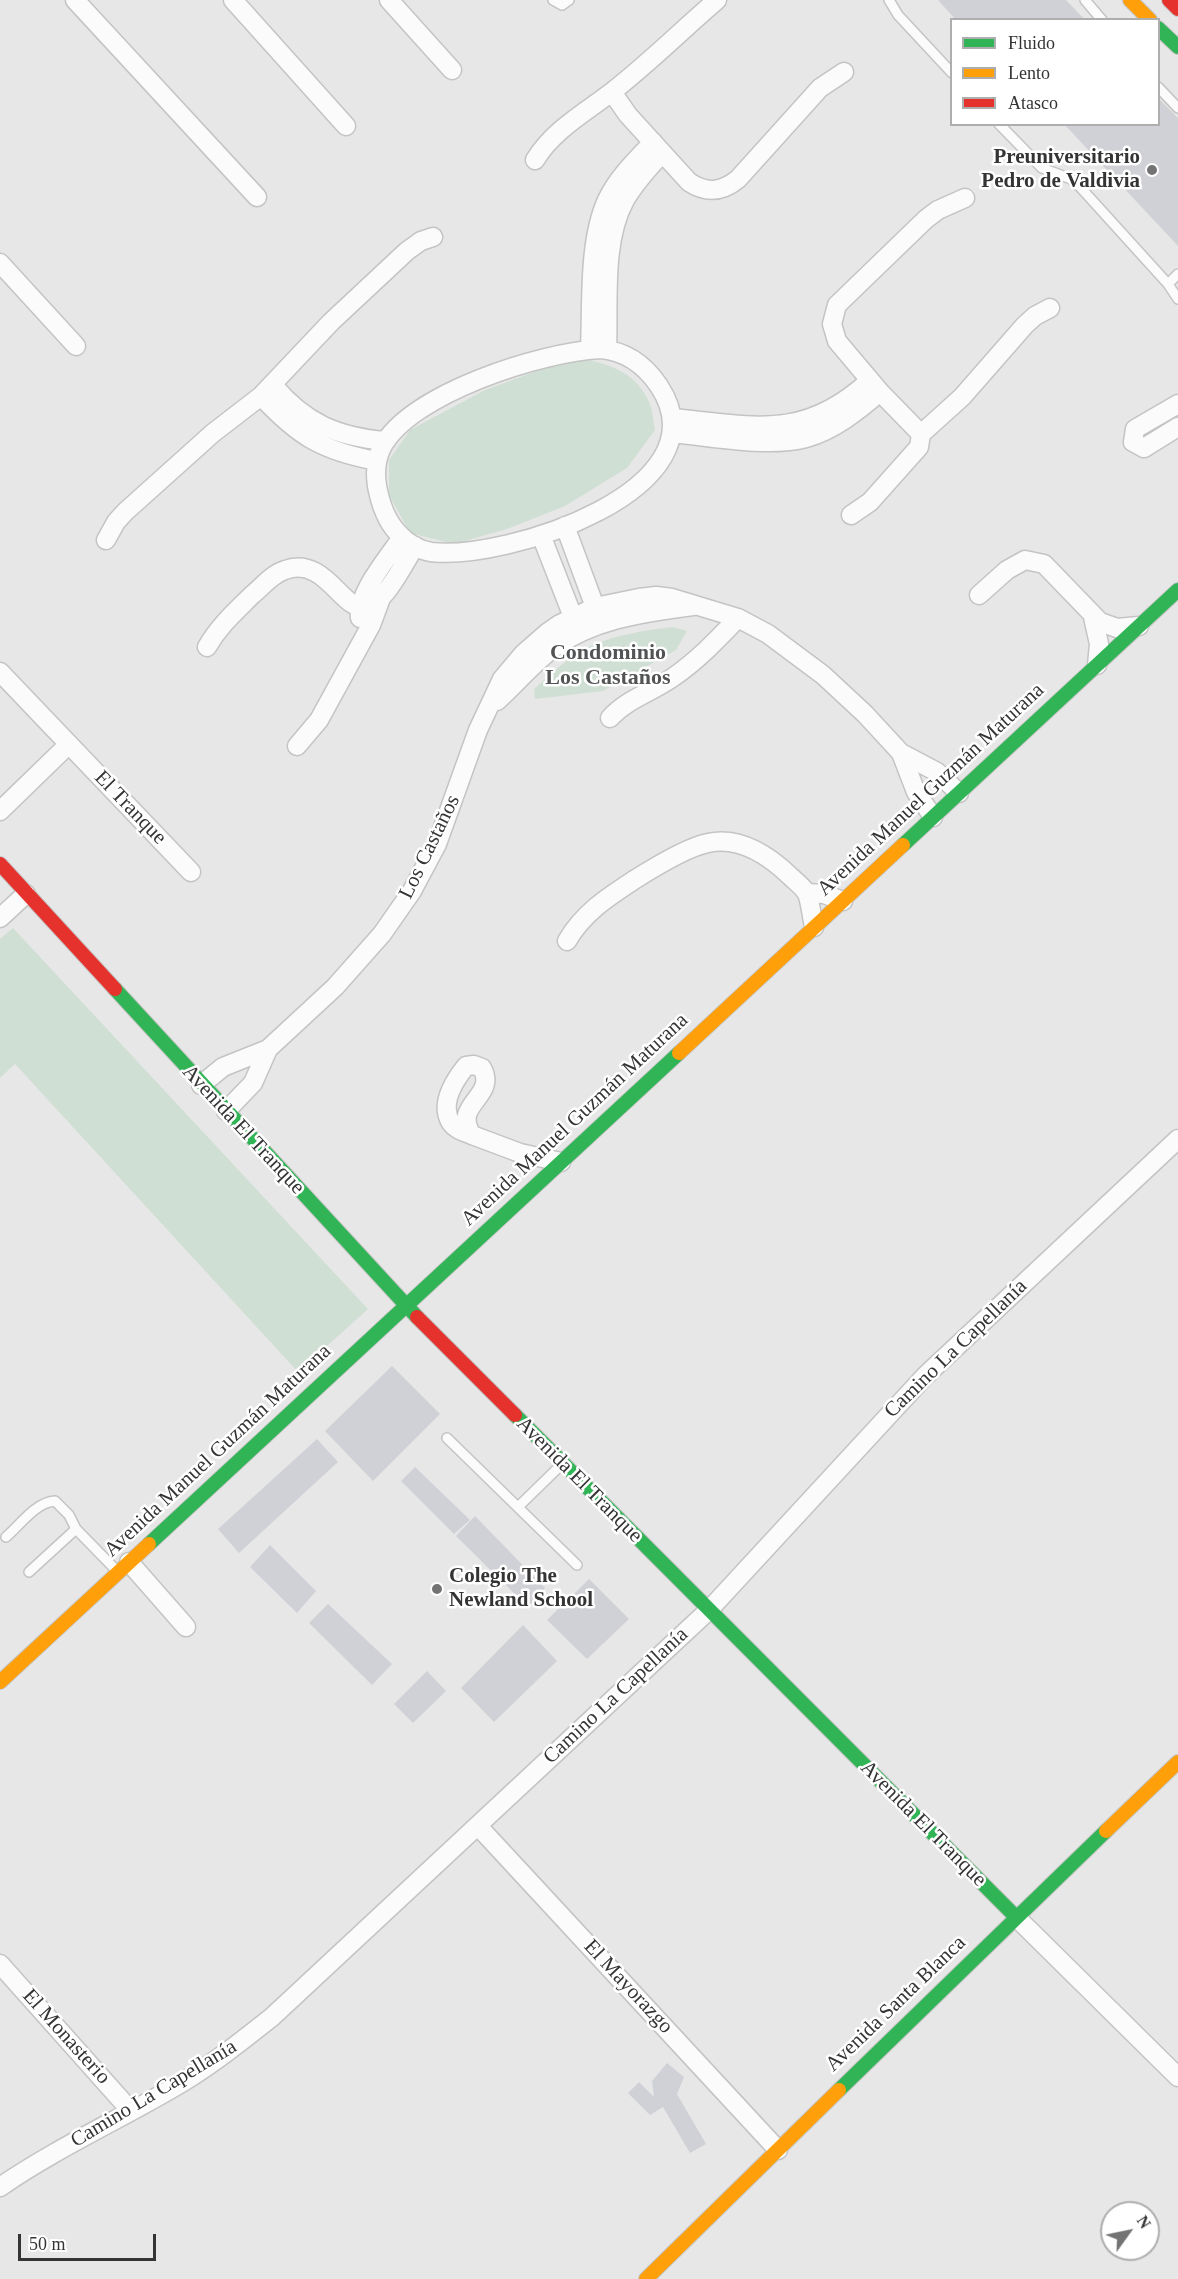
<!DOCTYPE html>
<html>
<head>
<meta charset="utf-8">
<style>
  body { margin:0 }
  #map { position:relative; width:1178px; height:2279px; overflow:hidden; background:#e7e7e7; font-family:Georgia,serif }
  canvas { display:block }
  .legend { position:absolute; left:950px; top:18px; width:210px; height:108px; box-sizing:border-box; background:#fff; border:2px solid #aeaeae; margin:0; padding:8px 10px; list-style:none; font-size:18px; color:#343435 }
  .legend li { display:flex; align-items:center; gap:12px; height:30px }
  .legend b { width:30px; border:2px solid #aeaeae }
  .north { position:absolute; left:1100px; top:2201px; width:60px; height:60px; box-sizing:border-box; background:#fff; border:2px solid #aeaeae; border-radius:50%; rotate:57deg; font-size:16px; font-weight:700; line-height:24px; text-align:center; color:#343435 }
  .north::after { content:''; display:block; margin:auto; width:21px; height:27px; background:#737373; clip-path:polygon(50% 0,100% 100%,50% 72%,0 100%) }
  .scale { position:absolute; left:18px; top:2234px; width:138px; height:27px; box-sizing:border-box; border:3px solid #343435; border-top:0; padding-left:8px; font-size:18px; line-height:21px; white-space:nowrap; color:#343435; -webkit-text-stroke:4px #fff; paint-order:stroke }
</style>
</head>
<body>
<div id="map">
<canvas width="1178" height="2279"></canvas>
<ul class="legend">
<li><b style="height:8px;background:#30b455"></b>Fluido</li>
<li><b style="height:8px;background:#ff9f0a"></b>Lento</li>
<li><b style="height:8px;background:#e5322d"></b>Atasco</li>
</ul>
<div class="north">N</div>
<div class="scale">50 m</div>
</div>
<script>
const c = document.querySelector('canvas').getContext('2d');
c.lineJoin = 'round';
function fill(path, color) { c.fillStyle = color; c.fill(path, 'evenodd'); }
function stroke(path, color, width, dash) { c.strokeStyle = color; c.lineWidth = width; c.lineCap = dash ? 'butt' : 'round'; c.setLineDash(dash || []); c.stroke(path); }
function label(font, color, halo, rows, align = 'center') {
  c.font = font + ' Georgia,serif'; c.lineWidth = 5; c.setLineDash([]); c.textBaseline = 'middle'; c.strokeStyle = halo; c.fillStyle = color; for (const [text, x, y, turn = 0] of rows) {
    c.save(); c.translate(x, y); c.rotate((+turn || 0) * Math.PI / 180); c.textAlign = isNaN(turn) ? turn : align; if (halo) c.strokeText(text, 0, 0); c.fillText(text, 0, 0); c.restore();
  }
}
const green = new Path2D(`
  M588,360C614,365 638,376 649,402C653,410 653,421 655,430L627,468L565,506L507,529L454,544L410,533L389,495V460L410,430L485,390L556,364Z
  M673,627L687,631L676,650L603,691L535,699L534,689C550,675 567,658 586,648C612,636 644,630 673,627Z
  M13,928L368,1309L298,1372L15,1064L0,1078V939Z`);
const building = new Path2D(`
  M938,0H1066L1085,20H956Z
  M1158,98L1178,118V246L1064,124H1158Z
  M392,1366L440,1414L373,1481L325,1431Z
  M317,1439L338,1462L239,1553L218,1529Z
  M415,1467L470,1520L454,1534L401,1481Z
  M475,1516L545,1588L528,1607L456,1536Z
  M270,1545L316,1591L297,1613L250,1567Z
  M589,1579L629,1619L587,1659L547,1620L567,1600L574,1608L579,1604L572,1596Z
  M328,1604L392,1664L372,1685L309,1623Z
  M523,1625L557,1661L494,1722L461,1688Z
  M427,1671L446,1691L413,1723L394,1704Z
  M667,2063L684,2077L677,2094L706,2144L690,2153L663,2107L650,2115L628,2093L639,2082L654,2097L652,2081Z`);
const lane = new Path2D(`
  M553,0L562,5L569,0
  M889,0L898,15L952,73
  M1085,0L1102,20
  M1158,87L1178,108
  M999,124L1042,168L1071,179L1081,188L1168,284L1178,299
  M1168,284L1178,274
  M447,1438L577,1565
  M519,1506L562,1464
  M6,1537C20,1525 36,1502 55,1501L69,1515L76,1529L117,1571
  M29,1572L76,1529`);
const street = new Path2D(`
  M75,0L257,197
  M233,0L346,126
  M389,0L452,70
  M612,92L628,115L689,182C707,194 722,192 738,179L820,88L844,72
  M535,160C553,130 586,112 613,91C649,63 682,30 717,0
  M0,263L76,346
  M600,349C626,351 645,365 659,386C728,490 504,561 431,552C418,550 406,542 397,532C386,520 380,502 377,486C375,473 376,459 382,447C411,393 542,352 600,349Z
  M590,350C592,304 588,241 607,200C618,177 636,160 653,142
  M607,350C609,303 602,242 625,200C635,182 649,168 662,153
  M273,385C305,423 337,437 386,441
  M261,396C298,436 322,451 377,461
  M1178,404L1135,429L1133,442L1144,448L1178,427
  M673,418C753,426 805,441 870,380
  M673,433C712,437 768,448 806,438C834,430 858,411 880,392
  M921,434L880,392L837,341L832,324L837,305L926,219L938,210L965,198
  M851,515L870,502L919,447L921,434L962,397L1025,325L1035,316L1050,308
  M565,526L595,607L591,618
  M541,535L573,617L583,625
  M106,540L116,522L125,512L213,433L261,396L331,322L407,251L421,241L433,237
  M979,595L1007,570L1025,560L1044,564L1100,622L1117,628L1139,626
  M1093,617L1099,644L1097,665
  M360,618C357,593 388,558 402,537
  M207,647C219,626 235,612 252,595C262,587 272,574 285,570C326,555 343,614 367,607C385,603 405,562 415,546
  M0,672L191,872
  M497,701C517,683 534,662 555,647C597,618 644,613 693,606
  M610,718C627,699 652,692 672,678C697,661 717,640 738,618
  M297,746L319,720L371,625L381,598
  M901,753L937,772L959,793
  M0,811L68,745
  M808,893L824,894L843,901
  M0,918L26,894
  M567,941C583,913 608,897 634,880C653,868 687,847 708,843C740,836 768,855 790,876C795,881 802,886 806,892C810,898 812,919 814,927
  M474,1065L482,1068C498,1097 451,1104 472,1135C465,1132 456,1130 451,1123C439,1104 454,1081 466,1066Z
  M201,1085L223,1067L268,1049L335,987L382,934L412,891L437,844L478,730L502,679L523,654L547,633L560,624L595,607L639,598L656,596L672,598L738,618L768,634L823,675L865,714L901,753L916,792L933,817
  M226,1111L253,1083L268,1049
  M472,1135L520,1153L561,1162
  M129,1562L186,1627
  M478,1826L778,2150
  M1016,1917L1178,2077
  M0,1964L131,2111
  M0,2187C58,2147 123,2118 183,2082C214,2063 243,2040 272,2017L709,1610L925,1376L1178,1139`);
const fast = new Path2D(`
  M1158,28L1178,47
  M903,845L1178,590
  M115,989L417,1317
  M515,1415L1016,1917
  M149,1544L679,1053
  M839,2090L1106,1831`);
const slow = new Path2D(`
  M1130,0L1150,20
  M679,1053L903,845
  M0,1682L149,1544
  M1106,1831L1178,1762
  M646,2279L839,2090`);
const jam = new Path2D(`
  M1169,0L1178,9
  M0,864L115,989
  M417,1317L515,1415`);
const markers = [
  [1152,170,6,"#737373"],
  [437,1589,6,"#737373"]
];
const poiNames = [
  ["Preuniversitario",1140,158],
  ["Pedro de Valdivia",1140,182],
  ["Colegio The",449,1577,"left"],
  ["Newland School",449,1601,"left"]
];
const streetNames = [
  ["Avenida Manuel Guzmán Maturana",931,790,-43],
  ["El Tranque",130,808,46],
  ["Los Castaños",430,847,-64],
  ["Avenida Manuel Guzmán Maturana",575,1120,-43],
  ["Avenida El Tranque",243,1130,47],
  ["Camino La Capellanía",956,1349,-44],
  ["Avenida Manuel Guzmán Maturana",218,1451,-43],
  ["Avenida El Tranque",579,1480,45],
  ["Camino La Capellanía",616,1696,-43],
  ["Avenida El Tranque",923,1824,45],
  ["El Mayorazgo",628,1987,47],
  ["Avenida Santa Blanca",896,2004,-44],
  ["El Monasterio",66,2037,48],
  ["Camino La Capellanía",154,2094,-31]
];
const neighbourhoodNames = [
  ["Condominio",608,653],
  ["Los Castaños",608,678]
];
fill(green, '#d0dfd4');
fill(building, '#d0d1d6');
stroke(lane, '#c4c4c4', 12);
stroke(street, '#c4c4c4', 21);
stroke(fast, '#c4c4c4', 16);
stroke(slow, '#c4c4c4', 16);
stroke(jam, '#c4c4c4', 16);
stroke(lane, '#fbfbfb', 9);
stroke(street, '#fbfbfb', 18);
stroke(fast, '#30b455', 14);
stroke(slow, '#ff9f0a', 14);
stroke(jam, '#e5322d', 14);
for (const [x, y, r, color] of markers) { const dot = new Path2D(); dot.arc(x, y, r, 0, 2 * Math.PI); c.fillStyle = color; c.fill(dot); stroke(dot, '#fff', 2); }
label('bold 21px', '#343435', '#fff', poiNames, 'right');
label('21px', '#343435', '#fff', streetNames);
label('bold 22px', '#525354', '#fff', neighbourhoodNames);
</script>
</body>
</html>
